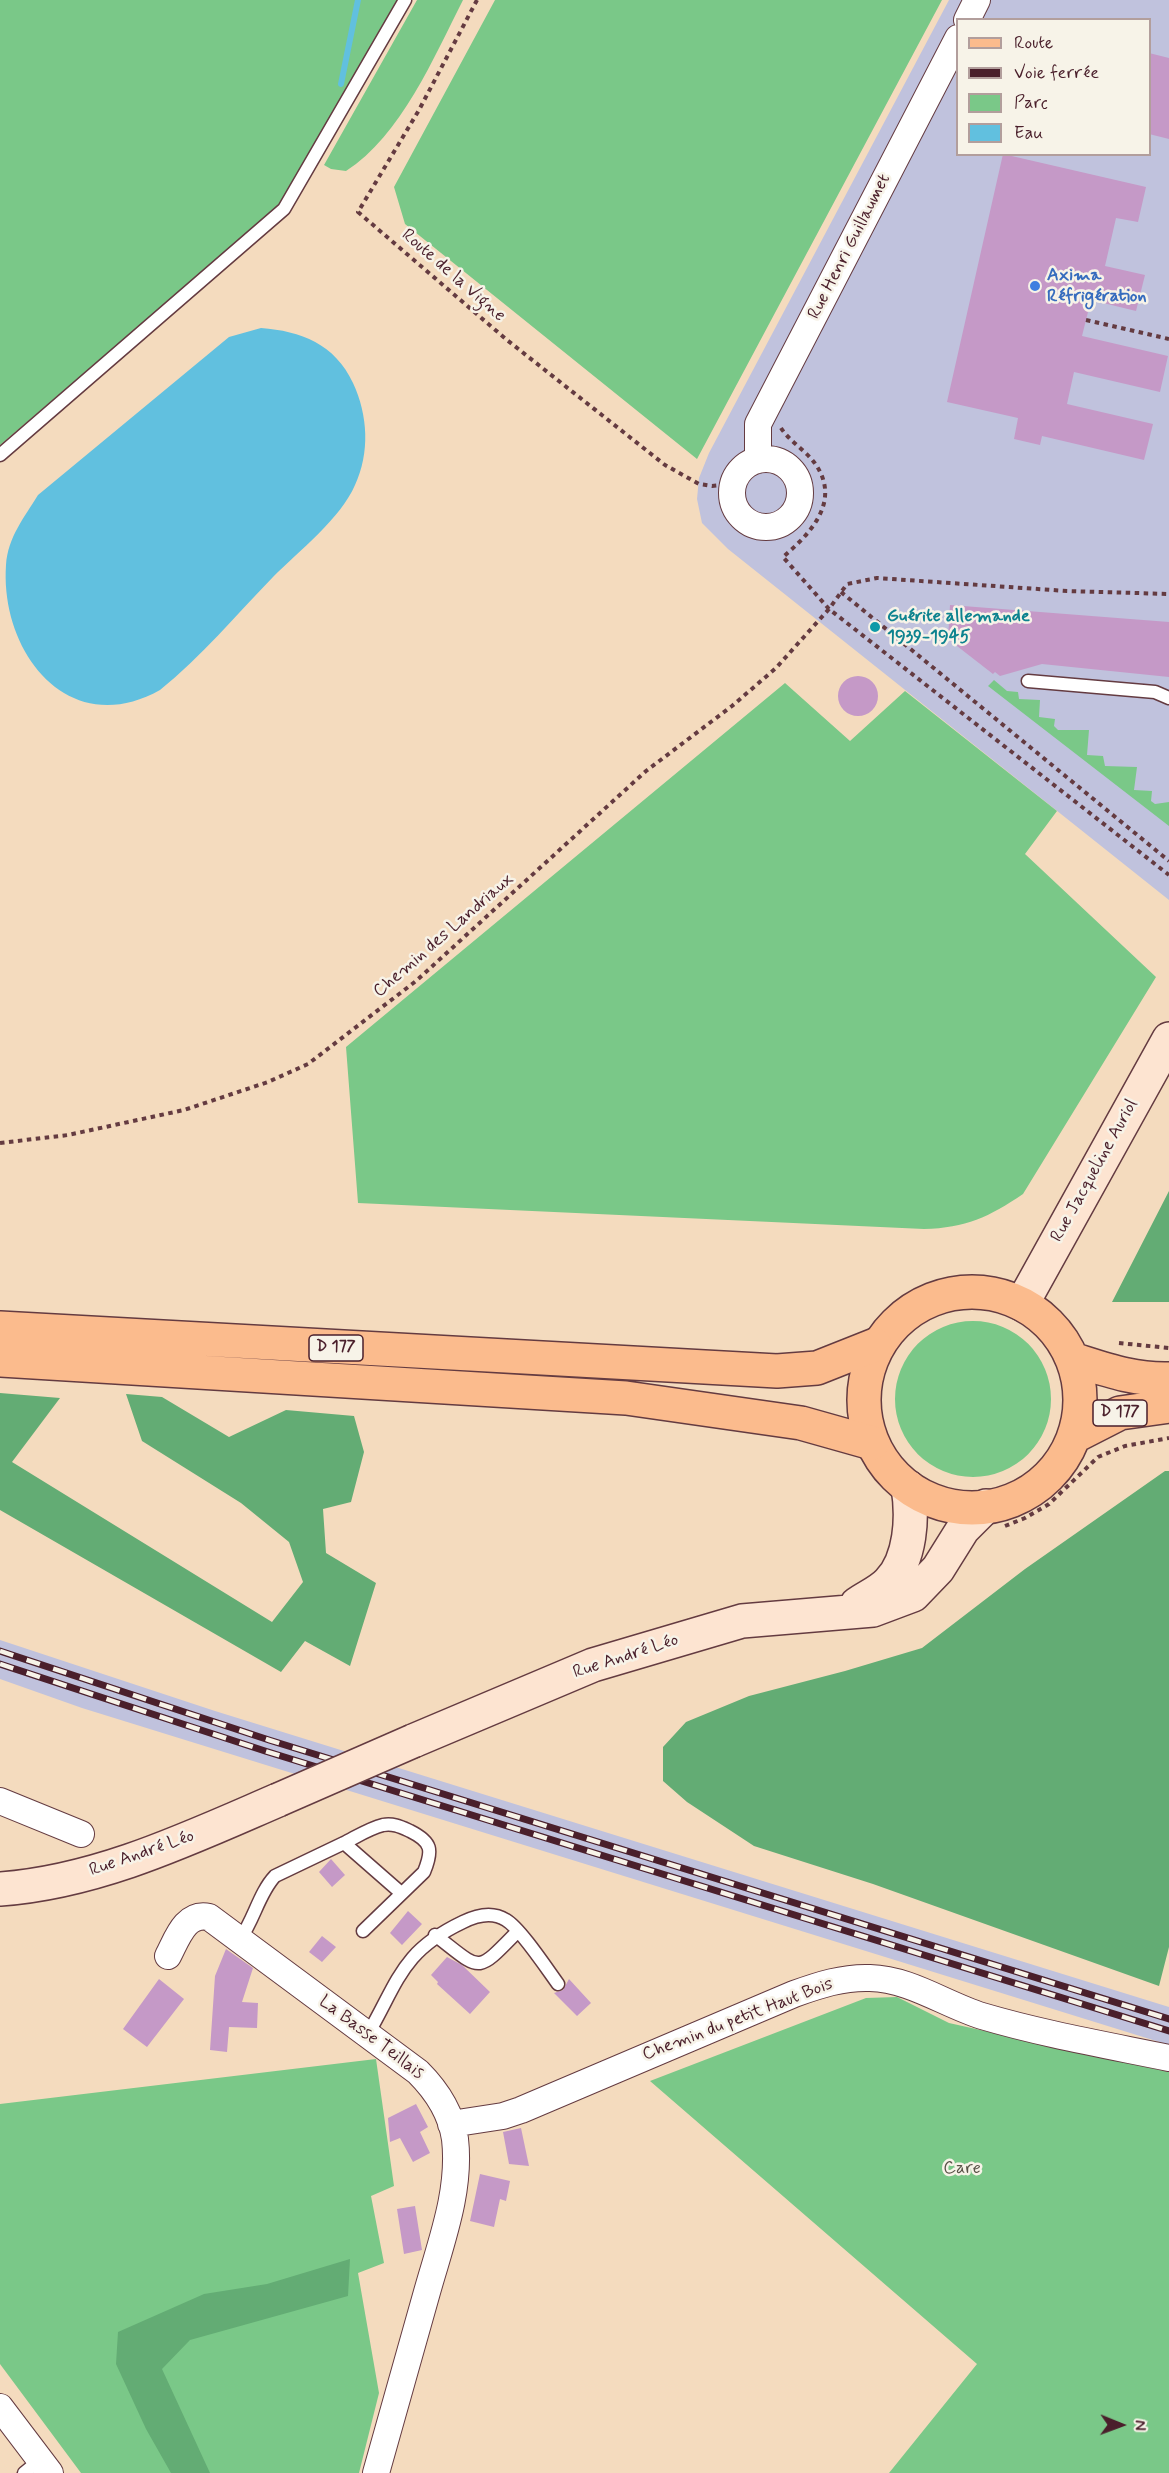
<!DOCTYPE html>
<html>
<head>
<meta charset="utf-8">
<style>
  body { margin:0 }
  #map { position:relative; width:1169px; height:2473px; overflow:hidden; background:#f4dbbe; font-family:Mynerve,sans-serif }
  canvas { display:block }
  .legend { position:absolute; left:956px; top:18px; width:195px; height:138px; box-sizing:border-box; background:#f7f3e8; border:2px solid #b29e9c; margin:0; padding:8px 10px; list-style:none; font-size:18px; color:#4a1f2b }
  .legend li { display:flex; align-items:center; gap:12px; height:30px }
  .legend b { width:30px; border:2px solid #b29e9c }
  .north { position:absolute; left:1091px; top:2395px; width:60px; height:60px; -webkit-text-stroke:4px #f7f3e8; paint-order:stroke; rotate:91deg; font-size:16px; font-weight:700; line-height:24px; text-align:center; color:#4a1f2b }
  .north::after { content:''; display:block; margin:auto; width:21px; height:27px; background:#4a1f2b; clip-path:polygon(50% 0,100% 100%,50% 72%,0 100%) }
</style>
</head>
<body>
<div id="map">
<canvas width="1169" height="2473"></canvas>
<ul class="legend">
<li><b style="height:8px;background:#fbbb8d"></b>Route</li>
<li><b style="height:8px;background:#4a1f2b"></b>Voie ferrée</li>
<li><b style="height:16px;background:#7ac888"></b>Parc</li>
<li><b style="height:16px;background:#61c0df"></b>Eau</li>
</ul>
<div class="north">N</div>
</div>
<script>
const c = document.querySelector('canvas').getContext('2d');
c.lineJoin = 'round';
function fill(path, color) { c.fillStyle = color; c.fill(path, 'evenodd'); }
function stroke(path, color, width, dash) { c.strokeStyle = color; c.lineWidth = width; c.lineCap = dash ? 'butt' : 'round'; c.setLineDash(dash || []); c.stroke(path); }
function label(font, color, halo, rows, align = 'center') {
  c.font = font + ' Mynerve,sans-serif'; c.lineWidth = 5; c.setLineDash([]); c.textBaseline = 'middle'; c.strokeStyle = halo; c.fillStyle = color; for (const [text, x, y, turn = 0] of rows) {
    c.save(); c.translate(x, y); c.rotate((+turn || 0) * Math.PI / 180); c.textAlign = isNaN(turn) ? turn : align; if (halo) c.strokeText(text, 0, 0); c.fillText(text, 0, 0); c.restore();
  }
}
const industrial = new Path2D(`
  M949,0H1169V900L728,549L702,523L697,499L699,478L709,453ZM958,20H1150V154H958Z
  M0,1640L215,1711L1169,2007V2045L82,1708L0,1679Z`);
const green = new Path2D(`
  M0,0H398L284,199L276,209L0,445Z
  M417,0H463C434,57 401,136 346,171L331,169L324,165Z
  M495,0H942L697,459L405,224L394,187Z
  M994,680L1007,691L1018,692L1019,699L1040,700L1039,717L1055,719L1054,726L1058,730H1089L1087,755L1103,756L1105,766L1137,767L1134,790L1152,791L1151,801L1155,804L1169,802V826L988,686Z
  M785,683L850,741L905,691L1057,811L1025,854L1156,977L1023,1194C989,1217 966,1228 924,1229L358,1203L346,1047Z
  M895 1399a78 78 0 1 1 156 0a78 78 0 1 1-156 0Z
  M897,1997L949,2023L1169,2072V2473H889L977,2364L650,2081L866,1998Z
  M376,2059L394,2186L371,2196L384,2263L358,2273L379,2393L359,2473H81L0,2364V2104Z`);
const forest = new Path2D(`
  M1169,1191V1302H1112Z
  M0,1393L60,1398L12,1462L272,1622L303,1582L289,1542L241,1503L142,1441L126,1394L162,1397L229,1437L286,1410L354,1416L364,1452L351,1502L323,1509L326,1553L376,1583L350,1666L305,1641L281,1672L0,1510Z
  M1165,1471H1169V1947L1159,1986L873,1884L754,1846L687,1802L663,1781V1747L686,1722L749,1696L845,1671L922,1648L1025,1569Z
  M350,2259L348,2296L190,2340L162,2369L210,2473H171L146,2429L116,2364L118,2332L204,2294L267,2284Z`);
const water = new Path2D(`
  M261,328C301,331 335,344 353,383C368,415 370,453 355,485C341,518 299,551 273,577C236,615 201,657 160,690C69,741 0,653 6,565C8,537 24,518 38,495L229,337Z`);
const stream = new Path2D(`
  M341,84L358,0`);
const building = new Path2D(`
  M1149,53L1169,58V139L1149,134Z
  M1003,154L1146,187L1138,222L1116,218L1105,266L1145,275L1136,311L1091,300L1082,336L1168,356L1160,392L1074,372L1067,404L1153,424L1144,460L1042,436L1040,445L1014,439L1018,418L947,402Z
  M950,605L1169,622V677L1042,664L1000,676L995,672L993,674L948,639Z
  M838 696a20 20 0 1 1 40 0a20 20 0 1 1-40 0Z
  M331,1859L345,1875L332,1887L319,1872Z
  M408,1911L422,1924L402,1945L390,1933Z
  M322,1936L336,1947L322,1962L309,1952Z
  M226,1949L253,1968L242,2002L258,2003L257,2028L229,2027L227,2052L210,2050L215,1976Z
  M447,1957L462,1965L490,1992L470,2014L437,1984L438,1982L431,1975Z
  M159,1979L184,1999L147,2047L123,2029Z
  M569,1979L591,2003L577,2016L554,1993L563,1990Z
  M416,2104L428,2127L420,2132L430,2153L413,2162L400,2138L390,2142L388,2118Z
  M521,2128L529,2166L509,2164L503,2132Z
  M480,2174L510,2181L506,2201L500,2199L494,2227L470,2221Z
  M415,2206L422,2250L404,2254L397,2209Z`);
const path = new Path2D(`
  M477,0L419,110L358,212L507,340L665,465L699,484L712,486L733,484
  M1086,320L1169,339
  M781,428C790,442 807,451 816,465C841,502 810,534 783,557L829,609L1169,875
  M841,592L1169,861
  M0,1143L68,1135L184,1110L268,1082L308,1064L416,981L646,771L732,706L776,668L829,609L847,584L877,578L1067,591L1169,594
  M1058,1332L1067,1334
  M1119,1343L1169,1348
  M1005,1526L1025,1518L1049,1504L1098,1457L1125,1446L1169,1438`);
const lane = new Path2D(`
  M0,455L284,209L405,0
  M1028,681L1155,692L1169,698
  M344,1843C356,1837 370,1828 383,1825C393,1823 401,1827 410,1831C432,1842 433,1850 424,1872L363,1931
  M435,1935C482,1971 475,1975 517,1932
  M240,1939C254,1920 259,1893 275,1876L344,1843L400,1892
  M368,2034C399,1980 402,1951 463,1922C477,1915 492,1911 506,1920C520,1928 547,1969 558,1984
  M24,2473L40,2460`);
const street = new Path2D(`
  M967,20L977,0
  M732 493a34 34 0 1 1 68 0a34 34 0 1 1-68 0Z
  M758,460V424L958,38
  M0,1801L81,1834
  M168,1956C177,1939 185,1912 209,1917L418,2072C437,2091 451,2112 455,2139C461,2191 441,2242 427,2292C410,2352 393,2413 376,2473
  M451,2124L503,2116L521,2110L794,1994C819,1985 843,1977 870,1978C910,1979 944,2004 982,2016C1043,2034 1106,2045 1169,2058
  M0,2407L50,2473`);
const secondary = new Path2D(`
  M1022,1304L1169,1039
  M857,1604C867,1597 881,1591 889,1582C911,1559 913,1517 908,1487
  M413,1741L593,1665L742,1621L873,1610L913,1595L938,1569L963,1529L986,1506
  M0,1889C98,1882 190,1838 278,1800`);
const primary = new Path2D(`
  M864 1400a108 108 0 1 1 216 0a108 108 0 1 1-216 0Z
  M1075,1360C1107,1370 1135,1380 1169,1379
  M1075,1436L1120,1413L1169,1406`);
const highway = new Path2D(`
  M0,1328L777,1371L817,1368L875,1345
  M0,1360L626,1398L801,1423L872,1443`);
const rail = new Path2D(`
  M0,1651L269,1740L1169,2019
  M0,1664L265,1751L1169,2031`);
const secondaryBridge = new Path2D(`
  M278,1800L413,1741`);
const markers = [
  [1035,286,6,"#3f7fe0"],
  [875,627,6,"#0f9aa8"]
];
const shields = [
  [336,1348,54],
  [1120,1413,54]
];
const shieldNames = [
  ["D 177",336,1348],
  ["D 177",1120,1413]
];
const streetNames = [
  ["Rue Henri Guillaumet",850,247,-63],
  ["Route de la Vigne",453,276,41],
  ["Chemin des Landriaux",444,936,-41],
  ["Rue Jacqueline Auriol",1095,1171,-61],
  ["Rue André Léo",626,1657,-18],
  ["Rue André Léo",142,1854,-19],
  ["Chemin du petit Haut Bois",738,2020,-21],
  ["La Basse Teillais",371,2038,37]
];
const shopNames = [
  ["Axima",1047,276],
  ["Réfrigération",1047,297]
];
const cultureNames = [
  ["Guérite allemande",887,617],
  ["1939-1945",887,638]
];
const parkNames = [
  ["Care",962,2169]
];
fill(industrial, '#c0c2dd');
fill(green, '#7ac888');
fill(forest, '#63ac74');
fill(water, '#61c0df');
stroke(stream, '#61c0df', 6);
fill(building, '#c599c7');
stroke(lane, '#643b41', 15);
stroke(street, '#643b41', 28);
stroke(secondary, '#643b41', 36);
stroke(primary, '#643b41', 36);
stroke(highway, '#643b41', 36);
stroke(path, '#643b41', 4, [4.5, 4.5]);
stroke(lane, '#fff', 12);
stroke(street, '#fff', 26);
stroke(secondary, '#fde4d1', 33);
stroke(primary, '#fbbb8d', 33);
stroke(highway, '#fbbb8d', 33);
stroke(rail, '#4a1f2b', 7);
stroke(rail, '#f7f3e8', 4.5, [14]);
stroke(secondaryBridge, '#643b41', 36, []);
stroke(secondaryBridge, '#fde4d1', 33);
for (const [x, y, r, color] of markers) { const dot = new Path2D(); dot.arc(x, y, r, 0, 2 * Math.PI); c.fillStyle = color; c.fill(dot); stroke(dot, '#f7f3e8', 2); }
for (const [x, y, w] of shields) { const box = new Path2D(); box.roundRect(x - w / 2, y - 13, w, 26, 4.5); c.fillStyle = '#f7f3e8'; c.fill(box); stroke(box, '#4a1f2b', 1.5); }
label('bold 16px', '#4a1f2b', null, shieldNames);
label('18px', '#4a1f2b', '#f7f3e8', streetNames);
label('bold 18px', '#366cbe', '#f7f3e8', shopNames, 'left');
label('bold 18px', '#0d838f', '#f7f3e8', cultureNames, 'left');
label('18px', '#585247', '#f7f3e8', parkNames);
</script>
</body>
</html>
